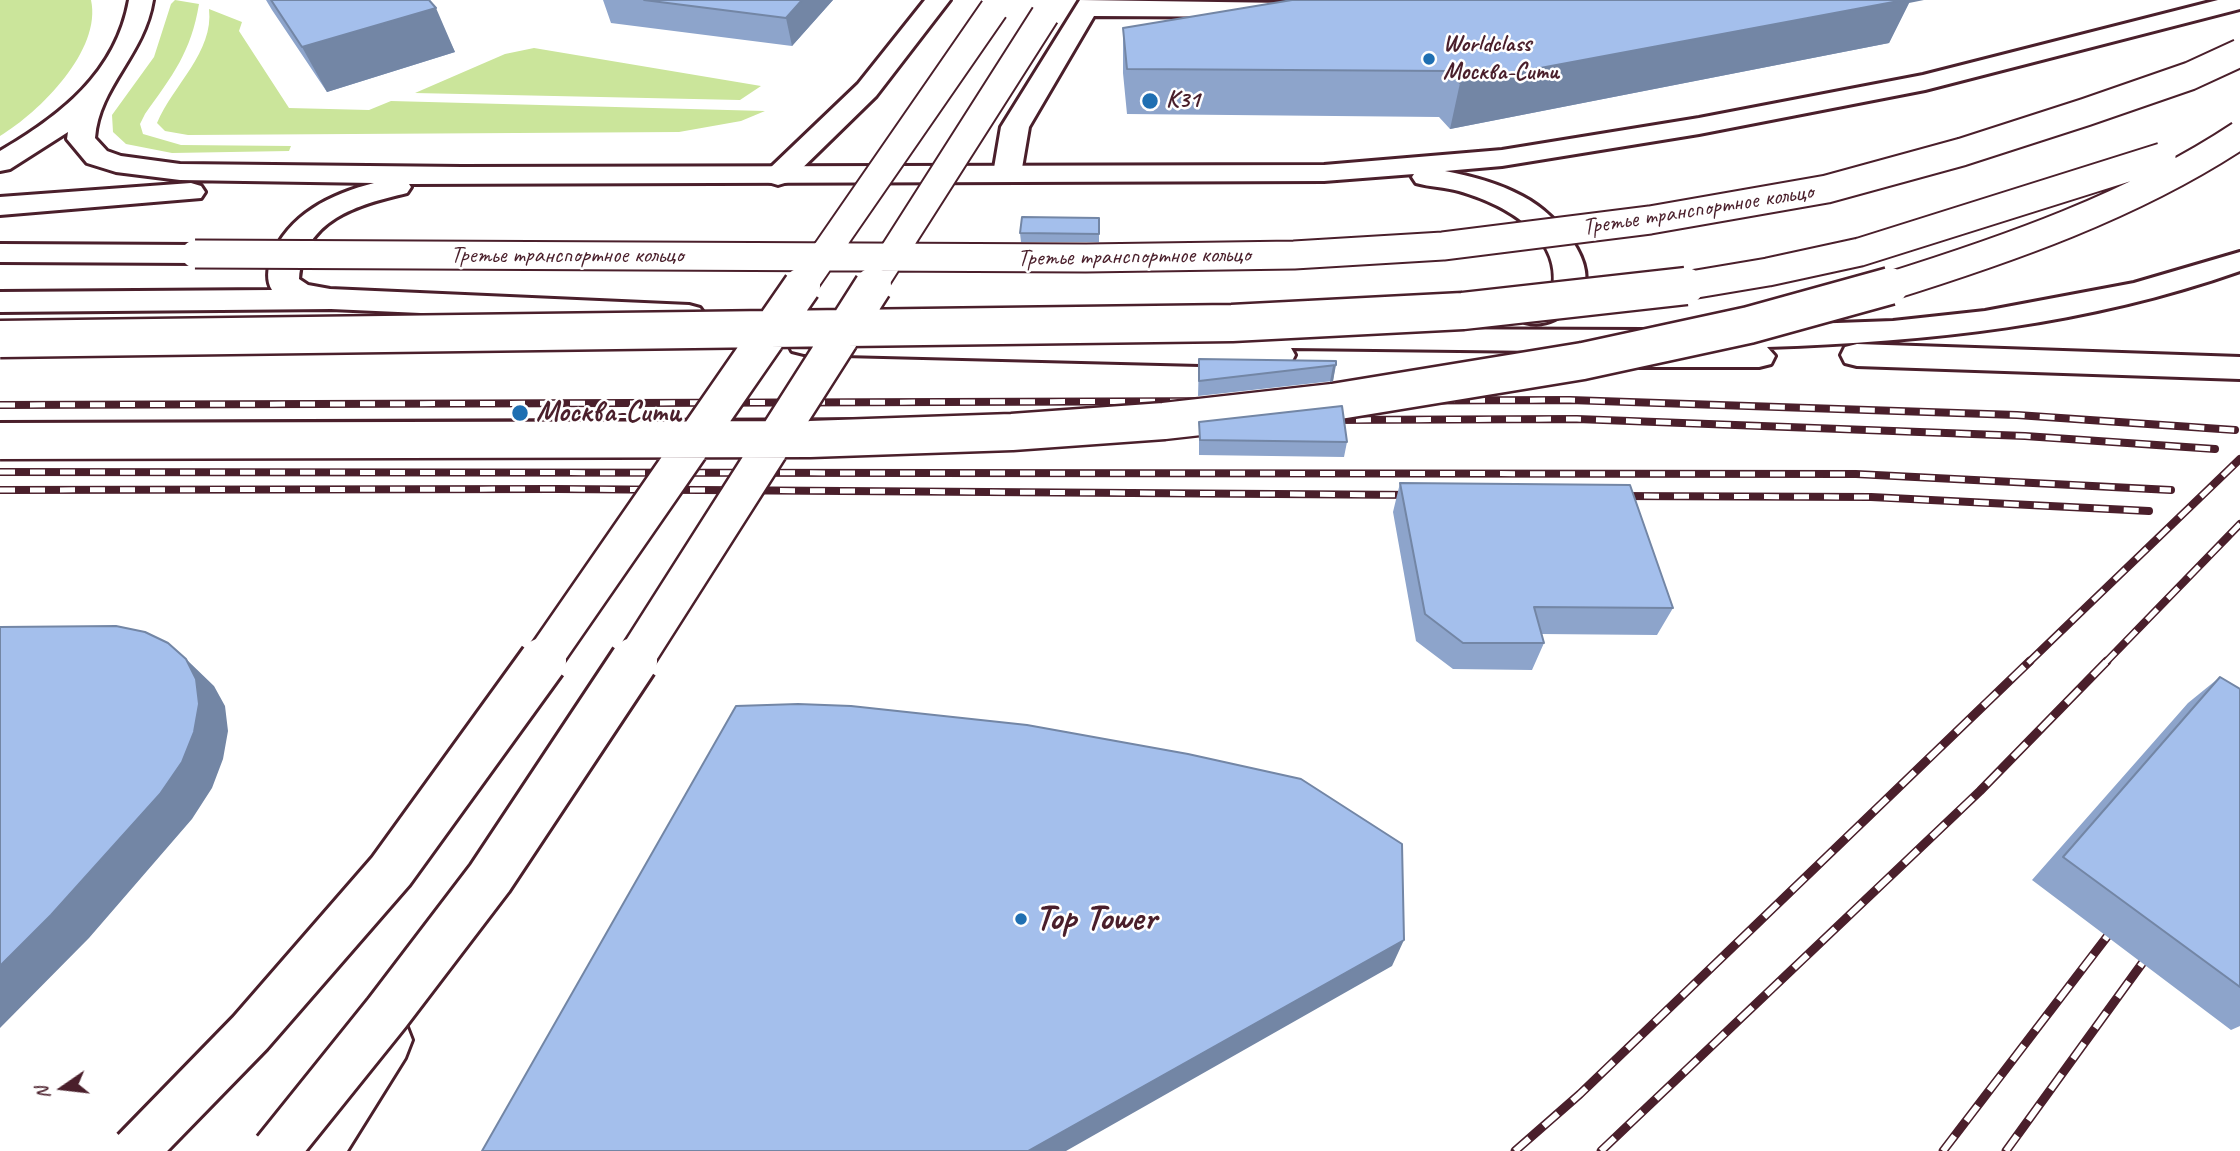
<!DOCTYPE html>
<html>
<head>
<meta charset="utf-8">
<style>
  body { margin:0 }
  #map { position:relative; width:2240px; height:1151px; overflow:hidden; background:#fff; font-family:Caveat,sans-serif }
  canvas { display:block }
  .north { position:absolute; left:28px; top:1053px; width:70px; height:70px; -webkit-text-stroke:5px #fff; paint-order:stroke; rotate:256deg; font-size:19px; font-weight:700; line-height:28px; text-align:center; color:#4a1f2b }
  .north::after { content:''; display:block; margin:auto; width:24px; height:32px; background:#4a1f2b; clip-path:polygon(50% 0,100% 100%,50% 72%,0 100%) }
</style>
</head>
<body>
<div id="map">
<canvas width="2240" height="1151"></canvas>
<div class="north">N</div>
</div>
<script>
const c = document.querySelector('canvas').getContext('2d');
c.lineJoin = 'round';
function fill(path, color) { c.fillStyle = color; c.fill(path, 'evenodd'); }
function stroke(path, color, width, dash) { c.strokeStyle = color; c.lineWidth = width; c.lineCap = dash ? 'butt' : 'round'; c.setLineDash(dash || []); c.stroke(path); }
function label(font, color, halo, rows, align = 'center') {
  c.font = font + ' Caveat,sans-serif'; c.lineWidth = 5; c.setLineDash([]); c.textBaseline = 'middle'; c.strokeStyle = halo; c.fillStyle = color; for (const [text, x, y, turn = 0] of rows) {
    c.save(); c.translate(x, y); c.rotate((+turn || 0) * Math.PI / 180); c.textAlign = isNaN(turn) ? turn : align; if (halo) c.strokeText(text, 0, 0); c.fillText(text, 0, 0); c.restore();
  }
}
const green = new Path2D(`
  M0,0H91C102,50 40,112 0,136Z
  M175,0L199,4C191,52 173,75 145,114L140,124L143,134L181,145L291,146L289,151L172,153L126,144L113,132L112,115L154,57L171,4Z
  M209,9L242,22L239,31L289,108L369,110L391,101L765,111L741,121L679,132L188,135L165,131L157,123C173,85 214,52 209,9Z
  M534,48L761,86L740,100L415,93L505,54Z`);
const minor = new Path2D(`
  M925,0H950L876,96L788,182L778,185L768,182L764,176L768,170L858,84Z
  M1080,0L1287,3L1296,5L1299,10L1296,15L1287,17L1094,16L1029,127L1021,174L1017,180L1007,182L997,180L993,174L1001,127Z`);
const major = new Path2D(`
  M129,0H153C144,56 99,86 95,138L107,151L121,156L180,164L462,167L1324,165L1502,150L1699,118L1923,75L2218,0H2240V9L1925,90L1699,134L1502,166L1445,171C1471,176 1498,183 1522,196C1559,215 1617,278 1565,313C1552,322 1540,326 1525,322L1520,315C1528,303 1544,300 1553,289C1562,235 1504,204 1459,191C1445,187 1430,187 1416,183L1412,177L1414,174L1324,181L409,184L411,187L407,193C357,205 304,219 299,279L308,285L330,289L689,305L700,308L705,315L700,322L689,325L331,309L0,312V292L272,290C266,281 268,268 271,258C289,214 331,194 374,183L180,180L116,172L87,163L67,139L68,132L10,169L0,171V151C60,116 116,73 129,0Z
  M191,183L201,186L205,192L201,198L0,215V197Z
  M0,244L195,245L206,247L210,254L206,261L195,263L0,262Z
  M2240,252V271C2087,325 1928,342 1767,347L1775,356L1771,364L1759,367H1640L1628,364L1624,356L1626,352L1291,348L1295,355L1291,363L1279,366L804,354L792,351L788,343L792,335L804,332L1234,343L1230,336L1235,329L1246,325L1376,329L1644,330L1656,333L1660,341L1658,345H1713L1709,338L1714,330L1725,327L1893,321L1985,311L2134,283Z
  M1857,344L2240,357V379L1857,366L1845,363L1841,355L1845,347Z
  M387,1015L405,1022L412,1040L405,1058L347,1151H290L298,1132L369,1022Z`);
const railFar1 = new Path2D(`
  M0,405L1570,400L2017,415L2235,430
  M1326,420L1577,419L2025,436L2215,449
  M0,424L1232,420
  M0,472L1856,474L2171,490
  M0,490L556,489L1418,495
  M1614,496L1871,497L2149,511
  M2028,663L2240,459
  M2105,663L2240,524`);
const rail = new Path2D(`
  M1515,1151L1580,1094L2030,661
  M1601,1151L1980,791L2107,661
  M1943,1151L2119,921
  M2006,1151L2154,947`);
const majorBridgeFar2 = new Path2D(`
  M195,254L1086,258L1294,255L1443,246L1650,220L1827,189L1962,152L2086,112L2190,76L2240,53
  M801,288L994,9
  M871,288L1045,15
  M1673,288L1768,272L1860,252L2162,157
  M1884,288C2006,250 2133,206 2240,135`);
const majorBridgeFar1 = new Path2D(`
  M0,339L1232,323L1463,311L1686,286
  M0,441L810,439L1012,432L1164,421L1333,402L1583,361L1749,325L1890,286
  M541,663L802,286
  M633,663L873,286`);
const majorBridge = new Path2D(`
  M135,1151L250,1033L391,871L543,661
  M276,1151L387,1013L490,878L634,661`);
const wall = new Path2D(`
  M266,0H429L455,52L327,92L272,10Z
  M603,0H833L792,46L611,23Z
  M1909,3L1889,43L1450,129L1439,117L1127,114L1123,73V28Z
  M1099,218V242H1021L1020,233Z
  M1199,359L1336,361L1333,381L1198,396Z
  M1199,422L1347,442L1344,457L1199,455Z
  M1400,483L1673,608L1657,635L1541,634L1544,643L1532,670L1453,669L1416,641L1393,512Z
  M2220,677L2240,689V1026L2231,1030L2032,880L2188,703Z`);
const shadedWall = new Path2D(`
  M802,0H833L792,46L786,18Z
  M1855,0H1924L1909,3L1889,43L1450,129L1460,83Z
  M436,8L455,52L327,92L302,47Z
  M1336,365L1333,381L1330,382L1333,366Z
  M186,659L214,686L225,706L228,731L223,759L212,788L192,819L89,938L0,1028V966Z
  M1404,940L1392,966L1066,1151H1028Z`);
const building = new Path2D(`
  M271,0H429L436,8L302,47Z
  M644,0H802L786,18Z
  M1292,0H1904L1460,83L1449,71L1127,69L1123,28Z
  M1022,217L1099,218V234L1020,233Z
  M1199,359L1336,361V365L1199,381Z
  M1342,406L1347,442L1200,440L1199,422Z
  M1400,483L1630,485L1673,608L1534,607L1544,643H1463L1425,614Z
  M116,626L145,632L168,643L186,659L196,679L199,704L194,732L182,762L160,794L51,915L0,966V627Z
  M2220,677L2240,689V987L2063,857Z
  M798,704L851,706L1027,725L1188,754L1301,779L1402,844L1404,940L1028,1151H482L736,706Z`);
const markers = [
  [1429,59,7,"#1f6fb2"],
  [1150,101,9,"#1f6fb2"],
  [520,413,9,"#1f6fb2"],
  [1021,919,7,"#1f6fb2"]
];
const farPoinames = [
  ["Worldclass",1443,45],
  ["Москва-Сити",1443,73],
  ["К31",1166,101]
];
const farStreetnames = [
  ["Третье транспортное кольцо",1698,210,-9],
  ["Третье транспортное кольцо",567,256],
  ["Третье транспортное кольцо",1134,257,-1]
];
const poiNames = [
  ["Москва-Сити",536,413]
];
const nearPoinames = [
  ["Top Tower",1035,919]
];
fill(green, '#cbe59b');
stroke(minor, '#4a1f2b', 6);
stroke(major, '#4a1f2b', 6);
fill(minor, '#fff');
fill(major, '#fff');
stroke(railFar1, '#4a1f2b', 8);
stroke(rail, '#4a1f2b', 9);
stroke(railFar1, '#fff', 5, [15]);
stroke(rail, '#fff', 6, [19]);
stroke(majorBridgeFar2, '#4a1f2b', 31, []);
stroke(majorBridgeFar1, '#4a1f2b', 41, []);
stroke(majorBridge, '#4a1f2b', 52, []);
stroke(majorBridgeFar2, '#fff', 27);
stroke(majorBridgeFar1, '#fff', 36);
stroke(majorBridge, '#fff', 46);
fill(wall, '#8da4cb');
fill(shadedWall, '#7386a5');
fill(building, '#a4bfec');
stroke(building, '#7386a5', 2);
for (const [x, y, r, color] of markers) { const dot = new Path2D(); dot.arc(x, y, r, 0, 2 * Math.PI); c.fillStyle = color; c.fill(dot); stroke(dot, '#fff', 2.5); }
label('bold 24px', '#4a1f2b', '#fff', farPoinames, 'left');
label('24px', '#4a1f2b', '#fff', farStreetnames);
label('bold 30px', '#4a1f2b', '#fff', poiNames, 'left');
label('bold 37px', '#4a1f2b', '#fff', nearPoinames, 'left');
</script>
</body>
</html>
